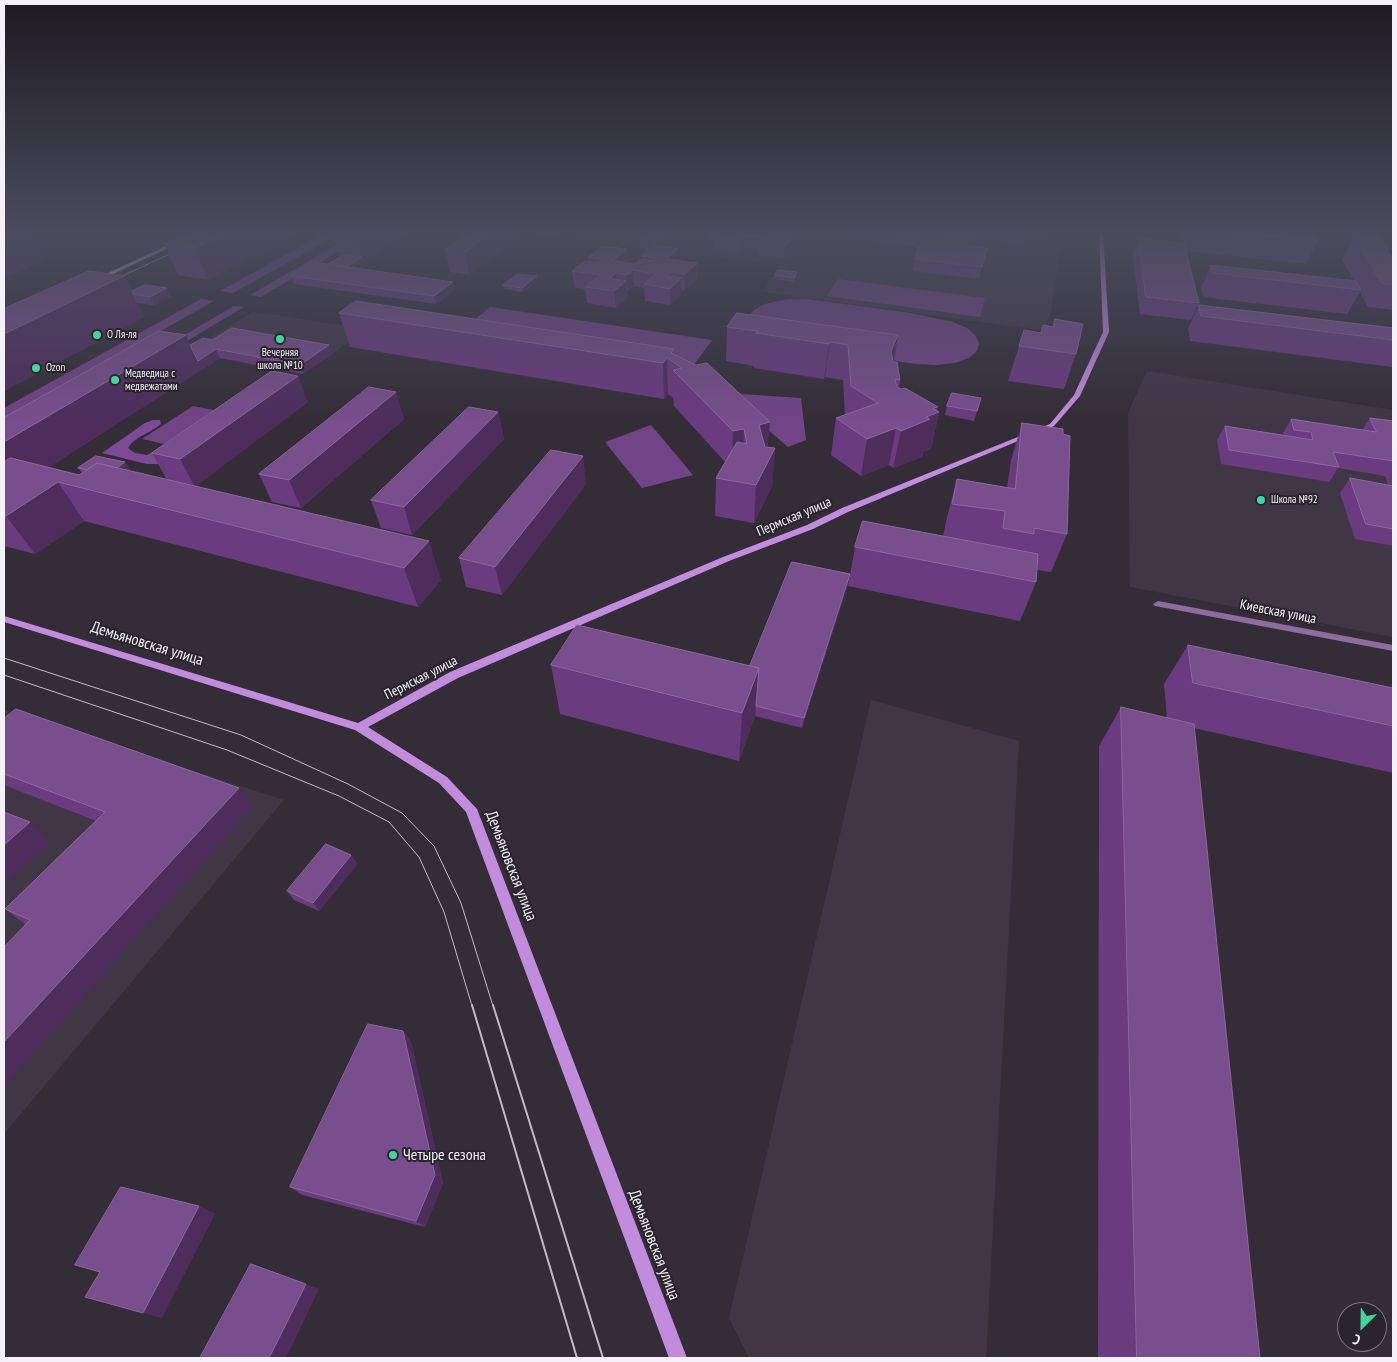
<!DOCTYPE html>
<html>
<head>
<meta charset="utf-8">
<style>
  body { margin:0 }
  #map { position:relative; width:1397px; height:1362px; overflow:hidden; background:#342d38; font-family:"PT Sans Narrow",sans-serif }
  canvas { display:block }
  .frame { position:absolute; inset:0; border:5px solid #f5f1f8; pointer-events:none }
  .north { position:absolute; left:1337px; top:1302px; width:50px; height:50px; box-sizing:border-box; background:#2a242e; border:1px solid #7b767f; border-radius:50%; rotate:203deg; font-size:14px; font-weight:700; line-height:20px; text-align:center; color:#f5f1f8 }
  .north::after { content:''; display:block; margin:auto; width:18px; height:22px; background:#46d49e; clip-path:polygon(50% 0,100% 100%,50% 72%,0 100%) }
</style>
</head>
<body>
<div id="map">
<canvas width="1397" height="1362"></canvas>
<div class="frame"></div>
<div class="north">С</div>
</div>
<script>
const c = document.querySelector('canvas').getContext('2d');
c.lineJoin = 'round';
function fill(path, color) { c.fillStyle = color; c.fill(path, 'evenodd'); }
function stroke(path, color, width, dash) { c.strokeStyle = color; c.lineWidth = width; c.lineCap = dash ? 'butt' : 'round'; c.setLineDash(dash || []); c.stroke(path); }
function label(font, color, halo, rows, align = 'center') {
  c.font = font + ' "PT Sans Narrow",sans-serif'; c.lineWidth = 4; c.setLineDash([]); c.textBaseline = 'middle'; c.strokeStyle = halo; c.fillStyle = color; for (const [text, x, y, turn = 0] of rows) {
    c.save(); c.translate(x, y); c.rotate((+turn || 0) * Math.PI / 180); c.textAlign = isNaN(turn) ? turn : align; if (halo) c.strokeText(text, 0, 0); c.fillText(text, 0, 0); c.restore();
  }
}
const built = new Path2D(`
  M579,232H1021L1062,236L1048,331L762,292L780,265L570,240Z
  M253,312L368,329L303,374L220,358L202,370L176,365L198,345Z
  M1147,371L1393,410V637L1130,587L1128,413Z
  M871,700L1019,741L986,1358H749L729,1318Z
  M4,710L284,800L4,1134Z`);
const green = new Path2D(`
  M327,232H343L233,293L220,291Z
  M359,232H371L261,297L250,295Z
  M1348,232H1377L1392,250L1357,245Z
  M838,279L985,298L980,317L827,296Z
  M201,299L214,301L4,419V408Z
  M790,299H807L911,313L953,322L967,328L976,336L979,344L977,351L969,358L955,363L937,365L916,364L792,346L747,320C755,303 773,302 790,299Z
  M234,306L244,307L4,450V441Z
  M490,307L712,340L693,366L463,330Z
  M725,393L801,398L806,440L788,447Z
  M193,406L214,410L164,444L142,439Z
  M651,425L693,475L642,488L605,442Z`);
const forest = new Path2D(`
  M231,401L239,402L240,406L160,464H147L102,453L145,423L153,420H160L161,424C151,433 135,436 128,448L135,453L147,455L208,422L218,414L220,406Z`);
const street = new Path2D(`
  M1158,601L1393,645V651L1155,606L1153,604Z`);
const secondary = new Path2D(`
  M1099,232H1103L1109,332L1080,396L1054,426L848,512L813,529L729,561L458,678L368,727L447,777L477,809L687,1358H669L466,812L439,783L355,730L4,622V616L358,723L450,672L723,557L807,525L842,508L1050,424L1074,395L1103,332Z`);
const primary = new Path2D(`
  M196,232H203L98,281L93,280Z`);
const tramFar1 = new Path2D(`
  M110,282L182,248
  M4,658L241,735L348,784L402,813L434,846L461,903L493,1006
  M4,675L227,750L339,796L389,822L419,857L444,912L472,1006`);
const tram = new Path2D(`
  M472,1005L577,1358
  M493,1005L603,1358`);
const wall = new Path2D(`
  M42,232H61L56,234Z
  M192,232L208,280L178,275L164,244Z
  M332,232H411L353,268L455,290L436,304L294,284L291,276L328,264L340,257Z
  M538,232H564L556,238L538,236Z
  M709,232H757L796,241L784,258L758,255V249L744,247L739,253L713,250L714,240L709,239Z
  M855,232H1027L1024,244L976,238L973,246L987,248L979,279L912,271L914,259L922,241L920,240L917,247L854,239Z
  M1180,232H1293L1318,241L1306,264L1186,251L1199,303L1191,320L1140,314L1133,254L1139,238L1176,242Z
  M523,236L469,275L450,272L445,249Z
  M1355,237L1393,259V310L1368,307L1360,292L1347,314L1203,297L1201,288L1211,265L1354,281L1342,260Z
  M639,239L668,240L661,246L678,260L697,279L685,291L681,290V295L670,305L645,301L644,288L634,286L628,291H627L628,297L616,308L587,303L585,289L574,287L572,271L589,262L588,257L627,249L628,263L635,264L641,260V256L650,248L640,247Z
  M775,275L797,276L793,282L774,279Z
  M124,276L132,291L167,288L170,297L154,305L137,303L144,317L4,391Z
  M537,276V281L523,292L504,289L503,285Z
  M1199,305L1393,328V367L1190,341L1188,329Z
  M339,313L674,349V354L768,447L775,448L772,486L754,523L715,516L716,478L725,462L674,406L673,398L668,394L664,399L350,347Z
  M727,327L898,335L894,362L900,380L899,388L939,412L931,449L923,452L922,457L893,468L889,465L861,476L831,455L836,418L845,414L843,380L825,377L824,379L754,368V366L726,361Z
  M212,340L329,345L332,354L303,374L220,358L49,467L79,475L82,473L78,468L125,462L131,471L167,480L152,453L308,402L195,486L441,580L418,607L84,521L35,554L4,546V418L190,345Z
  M1019,346L1076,354L1064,389L1008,381Z
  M981,398L974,421L945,415L947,406Z
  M498,412L504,439L412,535L381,528L371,500Z
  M1370,418L1393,421V546L1355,539L1340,493L1350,478L1388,485L1385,476L1338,468L1329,482L1221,464L1217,440L1225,426L1284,435L1283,433L1291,419L1362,430Z
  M404,419L301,508L272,502L259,474Z
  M1022,423L1067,534L1051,572L1037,570L1036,582L1020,621L848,586L855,547L943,537L947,517L957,479L1007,488L1011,460Z
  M586,484L502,595L466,587L459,558Z
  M848,584L802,728L755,716L739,761L560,714L551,665L750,666Z
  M1188,645L1393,688V773L1194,728L1260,1358H1098L1099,746L1121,707L1167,718L1164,684Z
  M4,719L252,807L26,925L5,909L96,821L4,785Z
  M351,855L357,864L319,911L294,900L287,891Z
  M403,1031L411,1042L443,1183L425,1227L302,1195L290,1187Z`);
const shadedWall = new Path2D(`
  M23,232H28L45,261L4,278V239Z
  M230,232H301L208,280L195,248Z
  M355,232H411L343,274L342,270L362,257Z
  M494,232H522L523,236L469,275L465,252Z
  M555,232H564L556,238Z
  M668,232V240L658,250V242Z
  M796,232H797L796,241L784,258L785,246Z
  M920,232H921L920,240L917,247Z
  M744,236V247L739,253V241Z
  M627,249L628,265L616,273L617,289L626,281L628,297L616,308L614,291L610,278L612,261Z
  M678,249V265L667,259Z
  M697,263V279L685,291V274Z
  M633,270L634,286L628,291L627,275Z
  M671,272L672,287L681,278V295L670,305V289L667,276Z
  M797,272V276L793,282L794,278Z
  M124,276L144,317L4,391V334Z
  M537,276V281L523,292L522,288Z
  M453,282L455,290L436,304L434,296Z
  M167,288L170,297L154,305L150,297Z
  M186,335L198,361L216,349L220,358L4,496V442Z
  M898,335L892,370L891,351Z
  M830,342L825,377L824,379L829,344Z
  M329,345L332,354L303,374L300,365Z
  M667,358L668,394L664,399L663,363Z
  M298,376L308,402L195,487L180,459Z
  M396,392L404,419L301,508L289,480Z
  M938,407L936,413L939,412L931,449L923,452L922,457L893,468L901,431L933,408Z
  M498,412L504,439L412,535L404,507Z
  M770,422L767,459L759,425Z
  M896,428L889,465L861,476L867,439Z
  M744,429L743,466L732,469L733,431Z
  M775,448L772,486L754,523L756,485Z
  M583,456L586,484L502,595L495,567Z
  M125,462L131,472L108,474Z
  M58,482L84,521L35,554L6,516Z
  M429,541L441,580L418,607L404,568Z
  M850,574L848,584L802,728L804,718Z
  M759,668L755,716L739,761L742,713Z
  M239,788L252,807L4,1085V1042Z
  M30,822L50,841L4,884V845Z
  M351,855L357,864L319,911L313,903Z
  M403,1031L411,1042L443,1183L425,1227L416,1221Z
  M199,1206L215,1214L162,1318L143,1313Z
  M306,1284L319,1289L286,1358H269Z`);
const building = new Path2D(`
  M4,232H23L4,239Z
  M192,232H230L195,248L164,244Z
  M472,232H494L465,252L445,249Z
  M648,232H668L658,242L639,239Z
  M719,232H757L767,233L768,232H796L785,246L759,243L764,236L760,238L744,236L739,241L714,238Z
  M890,232H920L919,235Z
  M946,232H977L976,235L966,234L962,245L987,248L982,267L914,259L922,240L950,243L954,232Z
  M1222,232H1293L1314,234L1318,241Z
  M1355,237L1381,240L1393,259V284L1382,283Z
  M1139,238L1184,243L1199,303L1146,297Z
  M654,245L678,249L667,259L697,263L685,274L671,272L667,276L681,278L670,289L644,284L656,274L633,270L627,275L616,273L610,278L626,281L614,291L585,287L600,275L572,271L585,261L597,263L602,259L588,257L603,246L627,249L612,261L635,264L641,259L653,261L656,258L641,256Z
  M344,255L362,257L347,267L328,264Z
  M313,262L453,282L434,296L291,276Z
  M1211,265L1356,281L1361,290L1213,273Z
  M778,270L797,272L794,278L775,275Z
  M89,271L124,276L4,334V309Z
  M518,274L537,276L522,288L503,285Z
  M145,285L167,288L150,297L133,294L132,291Z
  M356,301L674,349L671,353L696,365L707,363L770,422L759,425L765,447L775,448L756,485L716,478L737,442L747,444L744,429L733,431L673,370L682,368L667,358L663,363L339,313Z
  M1199,305L1393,328V340L1201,316Z
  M737,313L898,335L891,351L893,362H897L900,380L895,379L897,387L901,389L905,388L938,407L933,408L939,412L926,417L930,419L901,431L896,428L867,439L836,418L878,403L851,386L848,345L830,342L829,344L756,333L757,331L727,327Z
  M1055,319L1083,324L1076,354L1019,346L1024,330L1041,333L1043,325L1053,327Z
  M232,328L329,345L300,365L216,349L198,361L190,345L203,338L212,340Z
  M159,331L186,335L4,442V418Z
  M272,371L298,376L180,459L152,453Z
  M369,387L396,392L289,480L259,474Z
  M952,393L981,398L977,411L947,406Z
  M469,407L498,412L404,507L371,500Z
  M1370,418L1393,421V461L1333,452L1339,467L1229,450L1225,426L1313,440L1311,432L1294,430L1291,419L1376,432Z
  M1022,423L1063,429V434L1070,436L1067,534L1034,528V534L1003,528L1005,511L952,504L957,479L1015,489Z
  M551,450L583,456L495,567L459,558Z
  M96,456L125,462L117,468L97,463L87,470L78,468Z
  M11,458L79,475L97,463L429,541L404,568L58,482L6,516L4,515V462Z
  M1350,478L1393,486V529L1366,524Z
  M863,521L1038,554L1036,582L855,547Z
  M792,562L850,574L804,718L756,706L759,668L750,666Z
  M577,625L759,668L742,713L551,665Z
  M1188,645L1393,688V726L1193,683Z
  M1121,707L1194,724L1260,1358H1137Z
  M16,709L239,788L4,1042V947L30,920L5,909L105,812L4,774V719Z
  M4,812L30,822L4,845Z
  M326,844L351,855L313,903L287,891Z
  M368,1024L403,1031L435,1175L416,1221L290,1187Z
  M121,1187L199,1206L143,1313L85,1297L100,1272L75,1265Z
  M251,1264L306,1284L269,1358H200Z`);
const markers = [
  [97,335,5,"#46d49e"],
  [280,339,5,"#46d49e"],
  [36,368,5,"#46d49e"],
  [115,380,5,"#46d49e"],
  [1261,500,5,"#46d49e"],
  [393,1155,5,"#46d49e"]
];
const farPoinames = [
  ["О Ля-ля",107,335],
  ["Вечерняя",280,353,"center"],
  ["школа №10",280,366,"center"],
  ["Ozon",46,368],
  ["Медведица с",125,374],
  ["медвежатами",125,387],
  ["Школа №92",1271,500]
];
const streetNames = [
  ["Пермская улица",794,517,-23],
  ["Киевская улица",1278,612,11],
  ["Пермская улица",421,678,-27]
];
const nearStreetnames = [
  ["Демьяновская улица",147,644,17],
  ["Демьяновская улица",511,866,69],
  ["Демьяновская улица",654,1245,69]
];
const nearPoinames = [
  ["Четыре сезона",403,1155]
];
fill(built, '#403646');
fill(green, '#714486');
fill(forest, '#7d4a96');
fill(street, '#8d6c9e');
fill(secondary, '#c28cdd');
fill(primary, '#dcb3f1');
stroke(tramFar1, '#c1bcc4', 1);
stroke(tram, '#c1bcc4', 2);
fill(wall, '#6a3b7f');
fill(shadedWall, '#4e2d5d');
fill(building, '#784e8c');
stroke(building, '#8c689d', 1);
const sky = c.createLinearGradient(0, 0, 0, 422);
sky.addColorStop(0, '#1d191f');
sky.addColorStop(0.55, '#4a4c5e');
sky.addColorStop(1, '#4a4c5e00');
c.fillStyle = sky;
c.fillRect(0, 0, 1397, 422);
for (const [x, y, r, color] of markers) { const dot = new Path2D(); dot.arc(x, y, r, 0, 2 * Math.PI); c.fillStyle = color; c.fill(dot); stroke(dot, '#2a242e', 2); }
label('11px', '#f5f1f8', '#2a242e', farPoinames, 'left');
label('14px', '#f5f1f8', '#2a242e', streetNames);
label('16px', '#f5f1f8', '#2a242e', nearStreetnames);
label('16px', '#f5f1f8', '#2a242e', nearPoinames, 'left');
</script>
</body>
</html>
